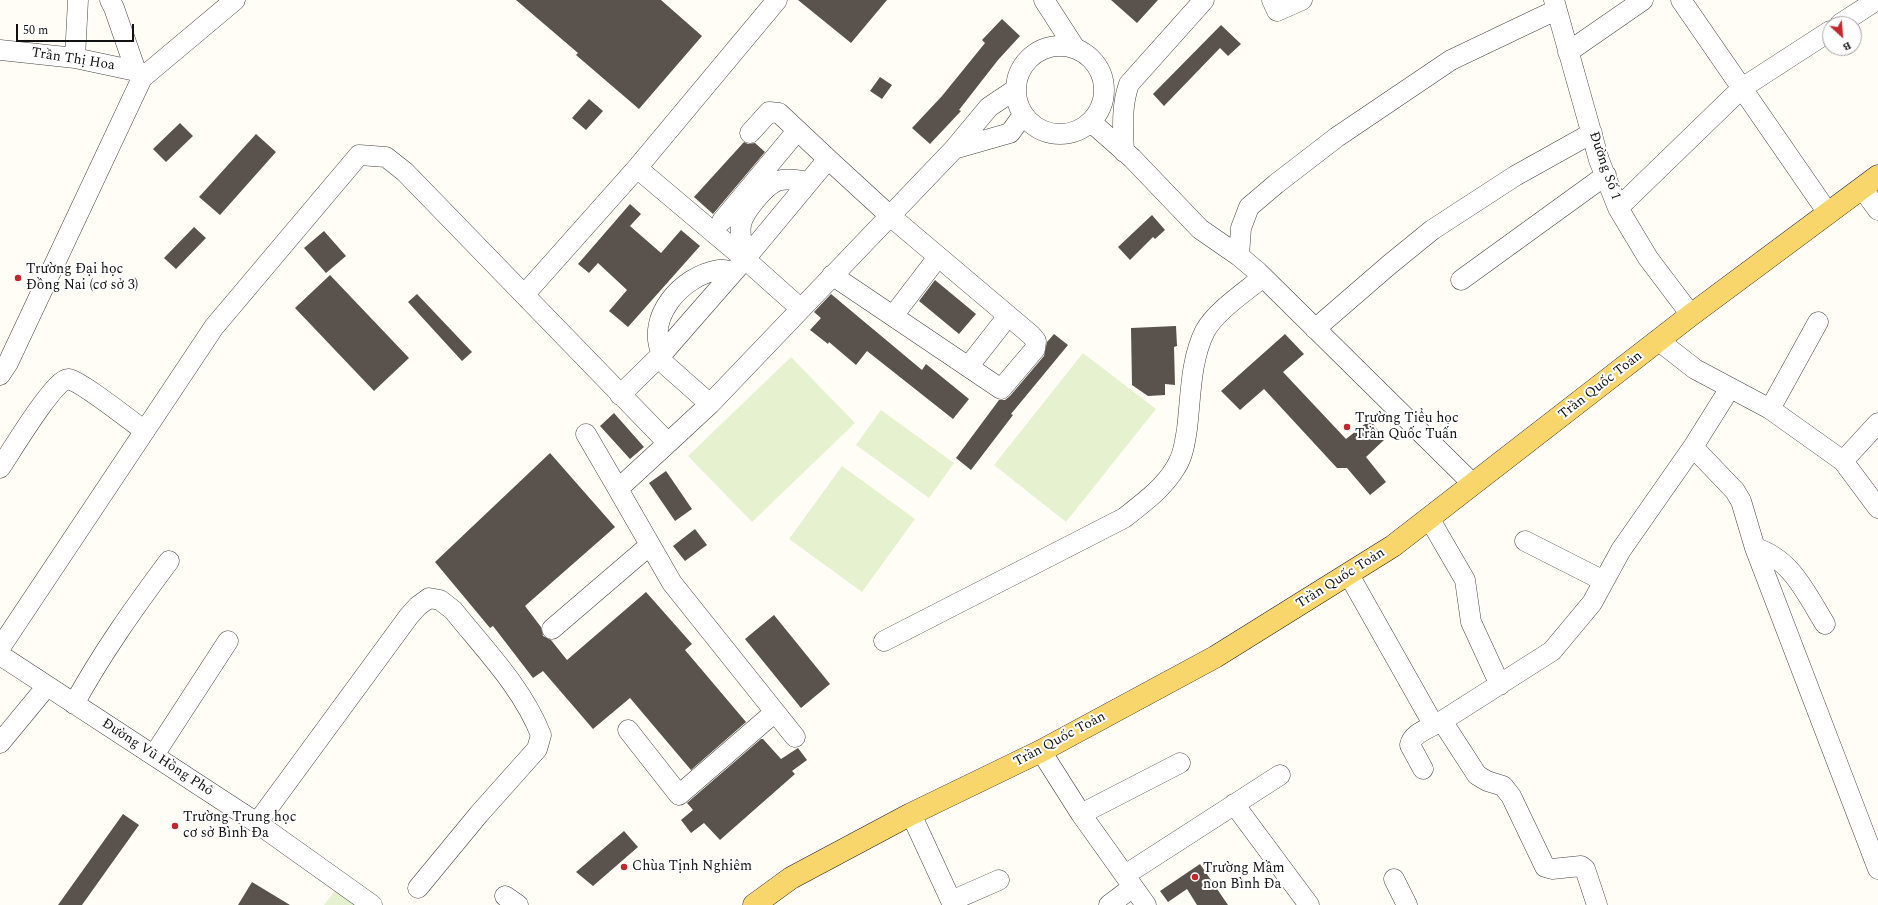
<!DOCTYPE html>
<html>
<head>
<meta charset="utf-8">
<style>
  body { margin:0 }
  #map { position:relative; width:1878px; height:905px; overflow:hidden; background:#fffdf5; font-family:Spectral,serif }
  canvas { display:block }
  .north { position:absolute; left:1822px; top:16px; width:40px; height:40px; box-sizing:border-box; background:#fff; border:1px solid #a0a0a0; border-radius:50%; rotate:154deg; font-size:11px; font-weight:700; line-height:16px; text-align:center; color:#111 }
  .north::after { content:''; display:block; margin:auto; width:14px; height:18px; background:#c4262e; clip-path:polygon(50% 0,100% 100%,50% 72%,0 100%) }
  .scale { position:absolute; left:16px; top:24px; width:118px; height:18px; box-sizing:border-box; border:2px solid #111; border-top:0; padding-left:5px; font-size:12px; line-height:14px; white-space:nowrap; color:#111; -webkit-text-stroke:3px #fff; paint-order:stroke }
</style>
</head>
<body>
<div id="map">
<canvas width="1878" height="905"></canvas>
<div class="north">B</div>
<div class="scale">50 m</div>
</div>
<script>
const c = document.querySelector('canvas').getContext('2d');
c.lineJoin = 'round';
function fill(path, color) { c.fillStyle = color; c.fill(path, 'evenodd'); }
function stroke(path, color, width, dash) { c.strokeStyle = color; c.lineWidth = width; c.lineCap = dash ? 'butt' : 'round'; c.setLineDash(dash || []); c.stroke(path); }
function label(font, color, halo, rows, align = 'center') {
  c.font = font + ' Spectral,serif'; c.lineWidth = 4; c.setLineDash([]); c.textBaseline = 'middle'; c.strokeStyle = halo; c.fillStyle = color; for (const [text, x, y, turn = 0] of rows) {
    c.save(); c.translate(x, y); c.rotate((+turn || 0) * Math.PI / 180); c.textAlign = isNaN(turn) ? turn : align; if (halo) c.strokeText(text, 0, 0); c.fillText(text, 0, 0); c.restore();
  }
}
const pitch = new Path2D(`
  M1083,353L1156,409L1066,522L994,465Z
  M791,357L855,423L752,522L688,456Z
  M881,410L954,463L929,498L856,445Z
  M842,466L915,519L862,592L789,539Z
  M336,889L357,905H324Z`);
const building = new Path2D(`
  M516,0H661L702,36L639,109L576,55L578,53Z
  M798,0H887L851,43Z
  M1111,0H1158L1137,23Z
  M1002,19L1020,36L998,60L959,110L961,111L930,144L912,128L942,96L985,43L982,40Z
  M1221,25L1241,44L1228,56L1220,48L1164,106L1153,94Z
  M880,77L892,85L882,99L870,91Z
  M589,99L603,111L586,130L572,118Z
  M180,123L193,136L166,162L153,149Z
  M256,134L276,152L220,215L199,197Z
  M744,142L748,144L755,143L765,152L713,214L694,197Z
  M630,204L641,214L630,226L661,253L681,230L700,246L628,327L609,311L627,290L598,263L589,273L578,264Z
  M1152,215L1165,230L1155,239L1153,237L1130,260L1118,247Z
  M194,227L206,238L176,269L164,258Z
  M324,231L346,256L326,273L304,248Z
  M330,275L409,358L374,391L295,308Z
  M935,280L976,314L959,334L919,301Z
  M417,294L472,352L462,361L408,302Z
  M831,294L922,370L926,364L969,399L953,419L867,351L856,365L829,342L828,344L810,330L821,318L814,312Z
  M1176,326L1177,346L1174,347L1175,385L1165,384V395L1148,396L1132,385L1131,328Z
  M1054,334L1068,345L1011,414L1013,415L971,470L956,458L999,400H1005L1010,396L1044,356L1047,342Z
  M1285,334L1304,354L1283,372L1346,439L1370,420L1385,439L1366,457L1386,482L1370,495L1347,468H1337L1264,389L1240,410L1221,391Z
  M614,413L644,447L630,459L600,426Z
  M550,453L615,527L525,606L541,627L543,636L551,640L567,660L646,592L692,644L685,650L746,722L691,770L630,698L593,729L543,671L533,678L493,626L490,628L435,562Z
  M666,471L692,509L675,521L649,483Z
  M695,529L707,545L685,561L673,546Z
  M774,615L830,684L801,708L745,639Z
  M761,739H763L781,759L798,748L807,760L792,771L795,774L720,840L704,823L691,833L681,820L693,810L687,803Z
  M123,814L139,825L82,905H58Z
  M624,831L638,847L593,886L576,872Z
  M1200,864L1228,905H1197L1187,889L1168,902L1160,891Z
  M252,882L290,905H238Z`);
const minor = new Path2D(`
  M110,0L114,8L136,71
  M1044,0L1075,48
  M1272,0L1277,11L1302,0
  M1554,0L1599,160L1618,208L1648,258L1691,315
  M1681,0L1828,213
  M1840,24L1877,0
  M1016 90a44 44 0 1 1 88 0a44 44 0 1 1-88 0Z
  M0,50L75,58L136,71L142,78
  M1568,52L1643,0
  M75,58L78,0
  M1091,122L1132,158L1200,229L1239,256L1258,272L1473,484
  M750,133L769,112L779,113L828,159
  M954,149L989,107L1016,89
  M1124,152C1123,129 1121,107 1129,84L1204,0
  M637,168L745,259L801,309
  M1862,188L1878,210
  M1618,208L1742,88L1830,31
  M722,221L797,131
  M1239,256L1241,228L1249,207L1276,184L1337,137L1451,60L1556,10
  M745,259C743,248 739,236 741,225C743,212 765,186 777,181C787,178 798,180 808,182
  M1461,280L1606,175
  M524,295L637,168L777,0
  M893,316L938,257
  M1315,329L1389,265L1432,230L1515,176L1592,133
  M1659,341L1695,369L1770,409L1843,461L1878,508
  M662,354C645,317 682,276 718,270C723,269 729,271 733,272
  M658,358L710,404
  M968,367L1008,316
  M0,375L8,363L142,78L235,0
  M620,395L662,354L745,259L828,159L889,215L1031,335L1036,341L1035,349L1001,389L832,275
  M1770,409L1818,322
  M586,434L618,489
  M668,443L618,489L672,583L795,737
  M1693,447L1735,491L1741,501L1755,548L1878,869
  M1843,461L1878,423
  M0,468C9,455 55,378 68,379C81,381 131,421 145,431
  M1429,518L1465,580L1471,622L1500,685
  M1525,541L1604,581
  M1755,548C1791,558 1807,595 1825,624
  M1349,575L1432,722L1436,724L1442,721L1552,651L1592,603L1621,550L1693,447L1730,388
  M552,629L650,545
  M884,641L1124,518C1143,503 1163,489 1176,467C1183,456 1185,442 1187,429C1191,397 1190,361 1205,331C1216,311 1245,292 1263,277
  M0,648L214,327L359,155L386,157L405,172L668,443L710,404L954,149L1010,133L1023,115
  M0,655L257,823L372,905
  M74,704C102,653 134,608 169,561
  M1442,721L1477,775L1487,781L1503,786L1511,796L1545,867L1552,869L1581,866L1585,869L1597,905
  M628,730L679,795L775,712
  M0,743L47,686
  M1041,751L1081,814L1146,905
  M154,755L228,641
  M1423,769L1410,745C1412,734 1427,729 1436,724
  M1234,804L1309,905
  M911,814L953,905
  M1081,814L1180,763
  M257,823L409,616L418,606L429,598L440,600L453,610C485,650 522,687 541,735L537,749L479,814L418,888
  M1125,875L1280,775
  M1394,879L1407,905
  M505,896L518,905
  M951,901L999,880
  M1109,905L1133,887`);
const major = new Path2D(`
  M754,905L791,878L911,814L1041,751L1215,657L1393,546L1691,315L1878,176`);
const markers = [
  [18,278,4,"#c4262e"],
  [1347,427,4,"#c4262e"],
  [175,826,4,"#c4262e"],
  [624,867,4,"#c4262e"],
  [1195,877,4,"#c4262e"]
];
const streetNames = [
  ["Trần Thị Hoa",73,60,9],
  ["Đường Số 1",1604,166,71],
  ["Trần Quốc Toản",1601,386,-38],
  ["Trần Quốc Toản",1341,579,-32],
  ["Trần Quốc Toản",1060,740,-28],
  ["Đường Vũ Hồng Phô",157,758,33]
];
const poiNames = [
  ["Trường Đại học",26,270],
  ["Đồng Nai (cơ sở 3)",26,286],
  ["Trường Tiểu học",1355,419],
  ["Trần Quốc Tuấn",1355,435],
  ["Trường Trung học",183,818],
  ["cơ sở Bình Đa",183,834],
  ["Chùa Tịnh Nghiêm",632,867],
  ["Trường Mầm",1203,869],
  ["non Bình Đa",1203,885]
];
fill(pitch, '#e6f2cf');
fill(building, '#5a524d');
stroke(minor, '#444', 21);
stroke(major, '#222', 23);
stroke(minor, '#fff', 20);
stroke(major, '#f9d66b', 22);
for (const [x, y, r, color] of markers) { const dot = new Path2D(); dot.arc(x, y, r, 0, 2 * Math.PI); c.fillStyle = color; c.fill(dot); stroke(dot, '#fff', 1.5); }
label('14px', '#111', '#fff', streetNames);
label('14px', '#111', '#fff', poiNames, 'left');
</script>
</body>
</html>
